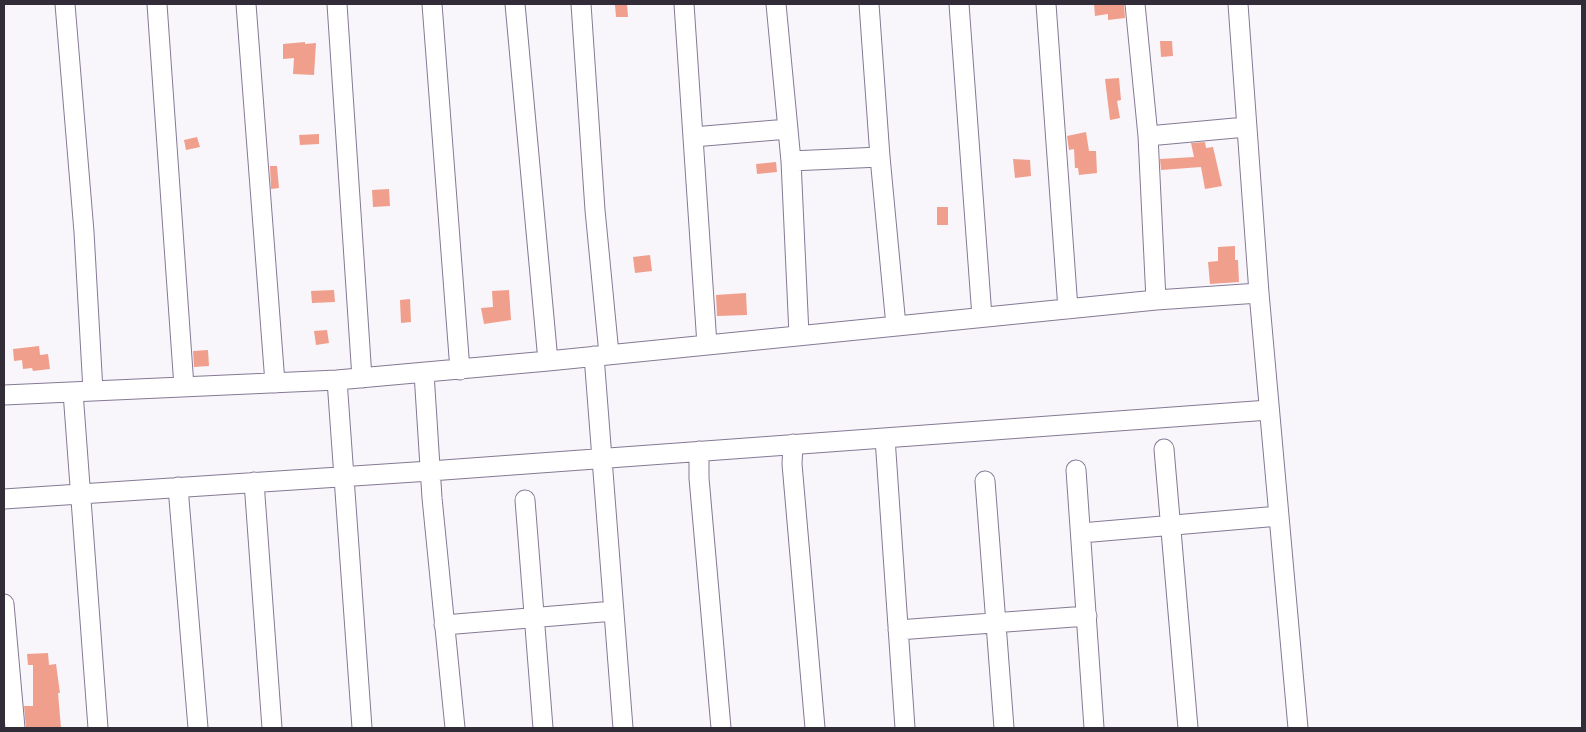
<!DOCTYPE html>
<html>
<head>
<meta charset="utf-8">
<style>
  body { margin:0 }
  #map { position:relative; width:1586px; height:732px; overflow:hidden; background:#f8f5fb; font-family:Commissioner,sans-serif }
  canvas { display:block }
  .frame { position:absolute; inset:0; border:5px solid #312c37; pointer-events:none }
</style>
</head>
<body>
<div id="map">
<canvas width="1586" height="732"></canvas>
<div class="frame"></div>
</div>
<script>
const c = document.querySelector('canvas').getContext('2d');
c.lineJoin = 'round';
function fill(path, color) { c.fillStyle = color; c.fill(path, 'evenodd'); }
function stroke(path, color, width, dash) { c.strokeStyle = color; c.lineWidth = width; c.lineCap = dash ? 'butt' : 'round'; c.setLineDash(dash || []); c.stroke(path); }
const building = new Path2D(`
  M627,4L628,17H616L615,5Z
  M1094,4H1124L1125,18L1108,20V14L1095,16Z
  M1160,41H1172L1173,56L1161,57Z
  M305,42V44L316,43L314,75L293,74L294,58L283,59V44Z
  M1119,78L1121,100L1117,101L1120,118L1110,120L1105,79Z
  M1086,132L1089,151H1096L1097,173L1079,175L1078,168H1075L1074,149L1069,150L1067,136Z
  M319,134V144L300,145L299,135Z
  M197,137L200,147L186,150L184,140Z
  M1205,142L1206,148L1213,147L1222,186L1205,189L1201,167L1161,170L1160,159L1194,157L1191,143Z
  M1013,159L1030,160L1031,176L1015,178Z
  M776,162L777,172L757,174L756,164Z
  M270,166H277L279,188L271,189Z
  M389,189L390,206L373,207L372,190Z
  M937,207H948V225H937Z
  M1235,246V260H1238L1239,282L1210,284L1208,262L1218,261V247Z
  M650,255L652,271L635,273L633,257Z
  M334,290L335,302L312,303L311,291Z
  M509,290L511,320L484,324L481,308L493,307L492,291Z
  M746,293L747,315L717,316L716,295Z
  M410,299L411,322L401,323L400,300Z
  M327,330L329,343L316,345L314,331Z
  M39,346L40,355L48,354L50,369L33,371L32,368L23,369L22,360L14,361L13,349Z
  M208,350L209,366L194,367L193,351Z
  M48,653L49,665L56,664L60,693H58L61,728H26L24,706H33V665H28L27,654Z`);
const minor = new Path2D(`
  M65,4L84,232L93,391
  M157,4L184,387
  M246,4L275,383
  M337,4L362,378
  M432,4L460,370
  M515,4L548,361
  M581,4L595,210L609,354
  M684,4L707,345
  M776,4L791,161L799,335
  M869,4L880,157L896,326
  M959,4L982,317
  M1046,4L1068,309
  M1135,4L1148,136L1156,300
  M1238,4L1259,293L1298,728
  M1148,136L1246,127
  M693,137L788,129
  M791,161L880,157
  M594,356L623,728
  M424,373L432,498L455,728
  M337,380L362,728
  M73,392L98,728
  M4,395L337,380L548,361L1156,300L1259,293
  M885,438L905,728
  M793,444L792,464L815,728
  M1164,449L1188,728
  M699,451V478L721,728
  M1076,470L1094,728
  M985,481L1004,728
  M254,482L272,728
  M178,487L198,728
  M4,499L430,471L1269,410
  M525,500L543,728
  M1081,533L1279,516
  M4,604L15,728
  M444,625L614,611
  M898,630L1087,616`);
fill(building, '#f09f8c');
stroke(minor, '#857994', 21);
stroke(minor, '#fff', 19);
</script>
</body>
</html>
